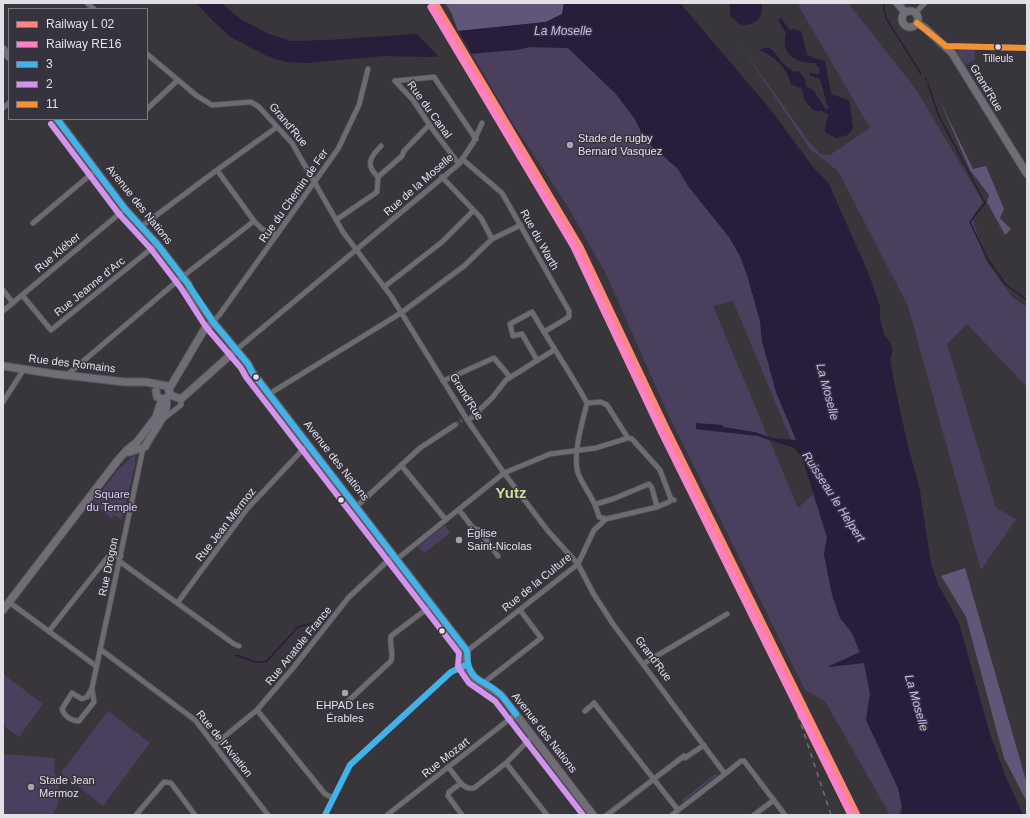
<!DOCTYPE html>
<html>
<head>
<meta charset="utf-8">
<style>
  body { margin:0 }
  #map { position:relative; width:1030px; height:818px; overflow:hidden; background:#38363b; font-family:Helvetica,sans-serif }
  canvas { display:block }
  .frame { position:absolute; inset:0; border:4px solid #e2e0e7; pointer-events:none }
  .legend { position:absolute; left:8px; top:8px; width:140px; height:112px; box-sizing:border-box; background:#37333e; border:1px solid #7b7882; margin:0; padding:5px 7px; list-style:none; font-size:12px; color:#e2e0e7 }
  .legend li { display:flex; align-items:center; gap:8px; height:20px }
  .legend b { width:20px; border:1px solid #7b7882 }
</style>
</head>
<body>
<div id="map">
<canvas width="1030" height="818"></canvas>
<div class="frame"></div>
<ul class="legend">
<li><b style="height:5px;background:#ff8580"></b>Railway L 02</li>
<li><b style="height:5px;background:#ff80c5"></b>Railway RE16</li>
<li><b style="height:5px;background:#40b3e8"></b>3</li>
<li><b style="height:5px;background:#d193ec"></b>2</li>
<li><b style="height:5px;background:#f49136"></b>11</li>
</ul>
</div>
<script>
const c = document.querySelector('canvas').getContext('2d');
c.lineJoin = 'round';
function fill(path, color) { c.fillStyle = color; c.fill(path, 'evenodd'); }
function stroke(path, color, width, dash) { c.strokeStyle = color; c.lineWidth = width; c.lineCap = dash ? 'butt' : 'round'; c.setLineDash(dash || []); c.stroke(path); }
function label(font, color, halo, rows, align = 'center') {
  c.font = font + ' Helvetica,sans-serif'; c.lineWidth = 3; c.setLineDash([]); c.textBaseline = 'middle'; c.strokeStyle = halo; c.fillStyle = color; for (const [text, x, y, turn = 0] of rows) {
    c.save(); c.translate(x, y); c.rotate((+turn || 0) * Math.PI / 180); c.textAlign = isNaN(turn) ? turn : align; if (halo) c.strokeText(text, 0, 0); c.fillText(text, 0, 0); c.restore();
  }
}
const green = new Path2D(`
  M797,3H848L915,88L983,202L972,217L986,261L1012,297L1027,307V387L967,324L947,344L996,508L1016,519L981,570L908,306L838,171L810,149L737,41L807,139L820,154L830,155L870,128Z
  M531,47L568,48L616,94L635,119L645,140L678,169L688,186L729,237L740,256L748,278L760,321L762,341L776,392L797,440H791L733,301L713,306L768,437C744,428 721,427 696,429L758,436L770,441L798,508L813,494L827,537L824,555L840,618L852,633L860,653L829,667L864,663L870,693L866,720L898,788L902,807L898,815H890L825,701L805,690L668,414L606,274L568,207L511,120L472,54Z
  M958,49H975L974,60L965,65L957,52Z
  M135,454V464L122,520L114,515L112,519L93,503L117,471Z
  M445,525L450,533L424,553L418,547Z
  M3,674L43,704L19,737L3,725Z
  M108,711L150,743L103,806L61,773Z
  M3,754L55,758L54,771L57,777L60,792L57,807L52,815H3Z
  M715,774L717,776L683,802L682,800Z`);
const forest = new Path2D(`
  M445,3H564L562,14L546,22L458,31L451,12Z
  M939,99L973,169L986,166L1004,209L1000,218L1011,229L1005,235L987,202L989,195L970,170Z
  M965,568L1027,784V802L1004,758L966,617L941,576Z`);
const water = new Path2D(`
  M196,3H221L242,20L269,34L291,41L328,40L458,31L546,22L562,14L564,3H680L770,109L813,167L828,182L868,272L880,306V319L884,334L890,342L893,351L890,359L893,377L908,447L919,485L931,564L938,584L959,623L990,734L1006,777L1023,815H901L902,807L898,788L866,720L870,693L864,663L827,667L860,652L852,633L840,618L832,595L824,555L827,537L802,457L794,448L758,436L696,429V423L723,425V427L755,432L772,438L796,440L776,392L762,341L760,321L748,278L740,256L729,237L688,186L678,169L645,140L635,119L616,94L568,48L531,47L516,50L430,57L384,56L306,63L286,62L269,57L232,38L214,22Z
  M730,3H761C765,18 753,28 739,24L730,16Z
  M781,18L790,30L794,29L801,31L807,54L811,57L825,61L831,94L848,100L850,104L853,128L848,135L836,138L825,132V125L829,115L822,111H814L805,101L802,89L791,84C786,67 775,57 760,50C772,41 777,58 784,64C786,67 791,69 794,72L797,71C803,74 806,80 806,86L813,90L826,110L829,107C824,102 824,86 819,78L810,76L809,73L819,74V68L815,63C797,64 779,54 786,33L778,20Z`);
const pier = new Path2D(`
  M457,29L472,54L439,57L415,32Z`);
const stream = new Path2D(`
  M883,3L886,18L921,74
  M925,78L927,80
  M928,84L938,114L985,203L970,222L987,258L1006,285L1027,300
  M236,655L255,662H266L298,627L313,623L331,611`);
const streetTunnel = new Path2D(`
  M455,425L462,420`);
const street = new Path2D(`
  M87,3L94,9
  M915,13L925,3
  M946,46L1027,48
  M147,54L197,96L212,105L251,102L259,107L292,143L343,232L391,296L468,421L504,473L548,531L578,564L593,593L613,624L725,774L672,815
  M395,81L434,77L476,139
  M395,81L413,100L433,130L459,164
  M3,108L9,103
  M147,109L178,80
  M462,159L502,193L569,311V317L544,332
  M217,170L277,127
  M378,177C365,165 370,157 381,146
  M442,177L481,218L492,239
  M336,220L377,192L378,177L402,156L404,151L429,125
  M33,223L96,170
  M142,226L217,170L254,221L262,229L277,235
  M384,287L442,242L473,211
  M3,290L13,303
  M22,295L51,330L157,244
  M3,311L125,209
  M213,322L220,314L338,149L359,105L368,69
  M236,350L459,164L473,143L482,123
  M537,360L522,334L513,336L510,324L532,312C550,343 570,372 587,403
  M67,375L182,277L254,221
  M443,381L494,358L510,377
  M269,394L401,313L464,266L492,239L521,225
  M3,402L24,369
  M587,403C583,420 572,455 578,473C584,489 595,498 599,517L606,519
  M587,403L601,402L607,405L628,438
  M162,420L181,405V399
  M468,421L492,398L506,380L554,350
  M628,438L632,439L660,470L671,499
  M401,465L446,520
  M596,504L613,499L649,484L652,488L657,507
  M357,506L420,448L455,425
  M459,510L473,528L479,530L498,556
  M397,559L504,473L550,454L596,448L628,438
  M119,561L234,644L239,646
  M9,602L96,666
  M178,602L247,509L308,444
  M49,631L107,558L111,556H121
  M100,649L195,720L268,815
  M467,651L578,564L594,530L606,519L657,507L669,502L671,499L674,500
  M643,664L727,614
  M482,684L541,638L520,610
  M92,688L94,702L79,721C71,721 64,716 62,709L72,693L82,699L87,697L92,688L143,449
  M345,704L391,661C394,652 389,645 391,636L432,605
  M257,710L325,794L333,798
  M585,711L594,703L678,810
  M533,736L506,763L547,815
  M214,745L257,710L293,668L349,597L394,555
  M448,767C456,775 462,791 474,788L506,763
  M725,774L741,761H744L785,815
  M461,783L449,792L448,796L462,815
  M136,815L164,782L171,783L195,815
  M325,815L350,765L451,672L466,665
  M387,815L516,714
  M607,815L684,756L685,758L704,745
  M754,815L774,800`);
const secondary = new Path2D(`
  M897,3L905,12
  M902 19a8 8 0 1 1 16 0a8 8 0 1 1-16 0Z
  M917,23L925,28L952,53L1027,174
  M3,49L9,57
  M57,119L125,209L157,244L188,284L191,291L213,322L248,364L252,372L467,651L466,665L475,678L501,695L593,815
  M3,366L55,374L125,382H146L167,386L170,393L167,398L162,399L157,397L156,391
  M169,389L204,330L213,322
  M170,395L181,399L236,350
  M129,452L145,447C151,433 170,414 166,399
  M3,610L118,460L127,450L137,442L156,417L162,399`);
const rail = new Path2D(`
  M435,3L476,86L558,220L583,266L646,401L787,688L801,724L831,815
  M477,73L490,100`);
const bus1 = new Path2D(`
  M57,119L125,209L157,244L188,284L213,322L248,364L252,372L467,651C468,685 481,676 500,694C506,700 511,708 516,714
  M325,815L350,765L451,672L466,665`);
const bus2 = new Path2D(`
  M51,124L119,214L151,249L181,288L206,327L241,368L246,377L459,653L458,667L469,683L495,701L583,815`);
const bus3 = new Path2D(`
  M917,23L946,46
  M946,46L1027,48`);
const rail1 = new Path2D(`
  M435,3L580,247L664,424L857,815`);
const rail2 = new Path2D(`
  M431,7L574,247L661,431L851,815`);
const markers = [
  [998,47,3.5,"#e2e0e7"],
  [570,145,4,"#a6a4ab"],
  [256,377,3.5,"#e2e0e7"],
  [341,500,3.5,"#e2e0e7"],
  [459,540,4,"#a6a4ab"],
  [442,631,3.5,"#e2e0e7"],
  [345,693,4,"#a6a4ab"],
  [31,787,4,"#a6a4ab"]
];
const busNames = [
  ["Tilleuls",998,59]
];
const streetNames = [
  ["Grand'Rue",986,88,59],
  ["Rue du Canal",429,110,54],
  ["Grand'Rue",288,125,50],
  ["Rue de la Moselle",419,185,-41],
  ["Rue du Chemin de Fer",294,196,-55],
  ["Avenue des Nations",139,205,51],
  ["Rue du Warth",539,240,61],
  ["Rue Kléber",58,253,-40],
  ["Rue Jeanne d'Arc",90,287,-39],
  ["Rue des Romains",72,364,7],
  ["Grand'Rue",466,397,58],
  ["Avenue des Nations",336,461,52],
  ["Rue Jean Mermoz",226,525,-52],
  ["Rue Drogon",109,567,-78],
  ["Rue de la Culture",537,583,-39],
  ["Rue Anatole France",299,646,-51],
  ["Grand'Rue",653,659,53],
  ["Avenue des Nations",544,733,52],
  ["Rue de l'Aviation",224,744,51],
  ["Rue Mozart",446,758,-38]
];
const poiNames = [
  ["Stade de rugby",578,139],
  ["Bernard Vasquez",578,152],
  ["Église",467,534],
  ["Saint-Nicolas",467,547],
  ["EHPAD Les",345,706,"center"],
  ["Érables",345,719,"center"],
  ["Stade Jean",39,781],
  ["Mermoz",39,794]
];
const parkNames = [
  ["Square",112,495],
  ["du Temple",112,508]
];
const waterNames = [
  ["La Moselle",563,32],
  ["La Moselle",827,392,75],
  ["Ruisseau le Helpert",833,497,57],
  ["La Moselle",916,703,74]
];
const districtNames = [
  ["Yutz",511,494]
];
fill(green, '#4a405e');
fill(forest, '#615677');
fill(water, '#281d3a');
fill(pier, '#38363b');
stroke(stream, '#281d3a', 1.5);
stroke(streetTunnel, '#525055', 4.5, [4.5, 2]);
stroke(street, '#56555a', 6);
stroke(secondary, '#56555a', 9);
stroke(street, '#6d6c70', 4.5);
stroke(secondary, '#706d76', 7);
stroke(rail, '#706f73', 1.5, [5, 5]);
stroke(bus1, '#40b3e8', 6);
stroke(bus2, '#d193ec', 6);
stroke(bus3, '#f49136', 6);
stroke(rail1, '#ff8580', 7);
stroke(rail2, '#ff80c5', 7);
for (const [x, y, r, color] of markers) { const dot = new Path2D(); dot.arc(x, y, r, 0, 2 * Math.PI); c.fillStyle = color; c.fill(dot); stroke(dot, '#37333e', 1.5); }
label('10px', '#e2e0e7', '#37333e', busNames);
label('11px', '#e2e0e7', '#37333e', streetNames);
label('11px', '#e2e0e7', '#37333e', poiNames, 'left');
label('11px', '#dacafd', '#37333e', parkNames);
label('italic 12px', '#ccb7f6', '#37333e', waterNames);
label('bold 15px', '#ccde92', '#37333e', districtNames);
</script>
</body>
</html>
